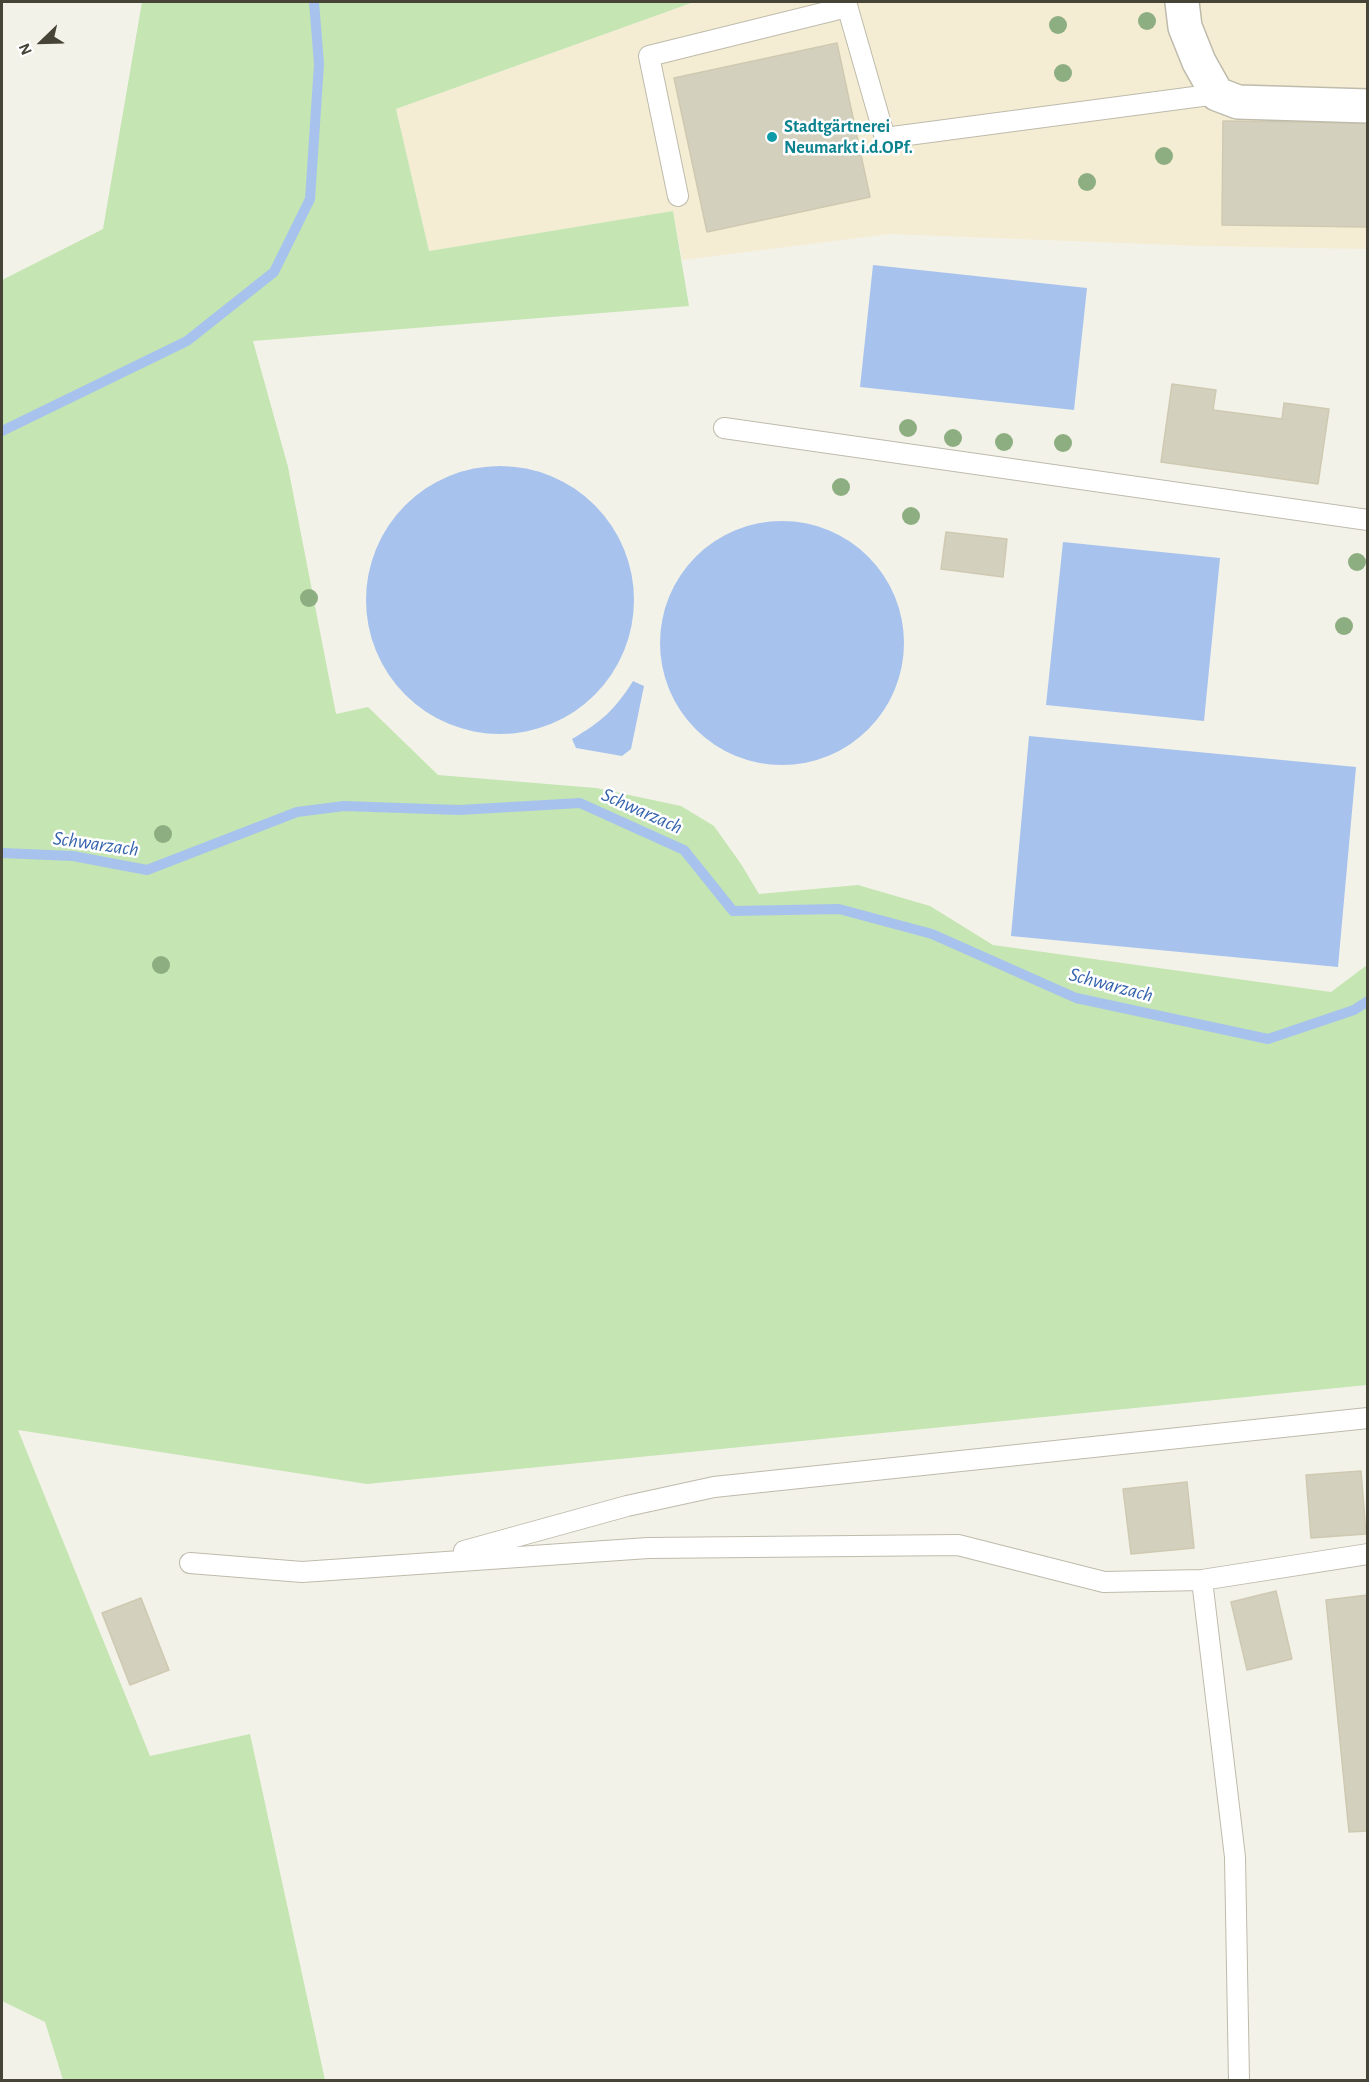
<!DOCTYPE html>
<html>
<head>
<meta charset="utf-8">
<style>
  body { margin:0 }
  #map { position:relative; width:1369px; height:2082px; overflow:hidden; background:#f3f2e8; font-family:"Alegreya Sans",sans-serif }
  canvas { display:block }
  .frame { position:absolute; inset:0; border:3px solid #464337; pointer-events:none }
  .north { position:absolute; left:12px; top:12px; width:60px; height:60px; -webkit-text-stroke:4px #fff; paint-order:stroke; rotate:247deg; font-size:16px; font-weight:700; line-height:24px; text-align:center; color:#464337 }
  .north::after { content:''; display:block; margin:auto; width:21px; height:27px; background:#464337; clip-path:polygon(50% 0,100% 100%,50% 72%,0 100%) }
</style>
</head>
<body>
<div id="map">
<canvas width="1369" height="2082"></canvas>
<div class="frame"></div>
<div class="north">N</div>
</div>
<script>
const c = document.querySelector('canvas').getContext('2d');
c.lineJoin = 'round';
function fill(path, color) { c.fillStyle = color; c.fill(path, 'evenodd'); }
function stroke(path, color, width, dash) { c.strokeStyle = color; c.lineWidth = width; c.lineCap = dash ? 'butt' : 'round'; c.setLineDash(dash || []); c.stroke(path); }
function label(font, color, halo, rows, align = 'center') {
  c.font = font + ' "Alegreya Sans",sans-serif'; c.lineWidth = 5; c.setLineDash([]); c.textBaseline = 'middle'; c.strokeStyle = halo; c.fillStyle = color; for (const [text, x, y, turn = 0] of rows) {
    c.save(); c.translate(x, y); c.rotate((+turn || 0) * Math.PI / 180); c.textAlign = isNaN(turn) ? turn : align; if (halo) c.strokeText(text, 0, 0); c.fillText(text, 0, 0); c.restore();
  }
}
const commercial = new Path2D(`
  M694,2H1367V249L1199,246L889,234L682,260L673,211L429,251L396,109Z`);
const green = new Path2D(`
  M142,2H694L396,109L429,251L673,211L689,306L253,341L288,467L336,714L368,707L438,775L596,788L681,806L714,826L741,864L759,894L858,885L930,906L993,945L1331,992L1367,965V1385L367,1484L18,1430L150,1756L250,1734L325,2080H63L45,2022L2,2001V280L103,229Z`);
const water = new Path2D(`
  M873,265L1087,288L1074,410L860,387Z
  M366 600a134 134 0 1 1 268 0a134 134 0 1 1-268 0Z
  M660 643a122 122 0 1 1 244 0a122 122 0 1 1-244 0Z
  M1063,542L1220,558L1204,721L1046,705Z
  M633,681L644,686L631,749L622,756L576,748L572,739C601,722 614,711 633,681Z
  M1029,736L1356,767L1338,967L1011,936Z`);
const stream = new Path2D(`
  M2,431L187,341L274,272L310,199L319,64L314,2
  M2,853L73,856L147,870L297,812L344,806L459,810L580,803L684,850L733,911L839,909L932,934L1076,998L1268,1039L1354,1010L1368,1001`);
const building = new Path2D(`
  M837,43L870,197L707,232L674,78Z
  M1223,121L1368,123V227L1222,225Z
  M1172,384L1216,390L1213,410L1282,419L1284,403L1329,409L1318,484L1161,462Z
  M946,532L1007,539L1003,577L941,569Z
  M1361,1471L1366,1534L1311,1538L1306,1475Z
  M1187,1482L1194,1548L1131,1554L1123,1489Z
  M1276,1591L1292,1659L1247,1670L1231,1602Z
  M1368,1595V1831L1349,1832L1326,1600Z
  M141,1598L169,1670L130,1685L102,1613Z`);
const service = new Path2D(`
  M846,2L885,138L1217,94
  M678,196L649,56L847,7
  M724,428L1368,520
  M464,1551L627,1506L714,1487L1368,1418
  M190,1563L302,1572L648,1548L958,1545L1104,1582L1202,1580L1368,1554
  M1202,1580L1235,1857L1239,2080`);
const minor = new Path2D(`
  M1182,2L1185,27L1199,62L1217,94L1238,102L1368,106`);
const trees = [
  [1147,21],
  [1058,25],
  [1063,73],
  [1164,156],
  [1087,182],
  [908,428],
  [953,438],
  [1004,442],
  [1063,443],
  [841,487],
  [911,516],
  [1357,562],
  [309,598],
  [1344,626],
  [163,834],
  [161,965]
];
const markers = [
  [772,137,6,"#0f9aa8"]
];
const cultureNames = [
  ["Stadtgärtnerei",784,127],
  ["Neumarkt i.d.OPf.",784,148]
];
const waterNames = [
  ["Schwarzach",642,811,24],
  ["Schwarzach",96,844,8],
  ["Schwarzach",1111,985,15]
];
fill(commercial, '#f4edd4');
fill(green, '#c5e5b3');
fill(water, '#a7c3ed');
stroke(stream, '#a7c3ed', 10);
fill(building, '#d4d0be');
stroke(building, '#cfc9b1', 1.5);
stroke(service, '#bebbab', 22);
stroke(minor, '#bebbab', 36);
stroke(service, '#fff', 20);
stroke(minor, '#fff', 33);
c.fillStyle = '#8dae81';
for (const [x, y] of trees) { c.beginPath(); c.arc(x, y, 9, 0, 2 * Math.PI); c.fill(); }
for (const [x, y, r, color] of markers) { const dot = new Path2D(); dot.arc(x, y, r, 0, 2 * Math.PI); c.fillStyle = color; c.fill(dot); stroke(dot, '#fff', 2); }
label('bold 18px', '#0d838f', '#fff', cultureNames, 'left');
label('italic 20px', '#3563ad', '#fff', waterNames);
</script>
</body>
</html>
